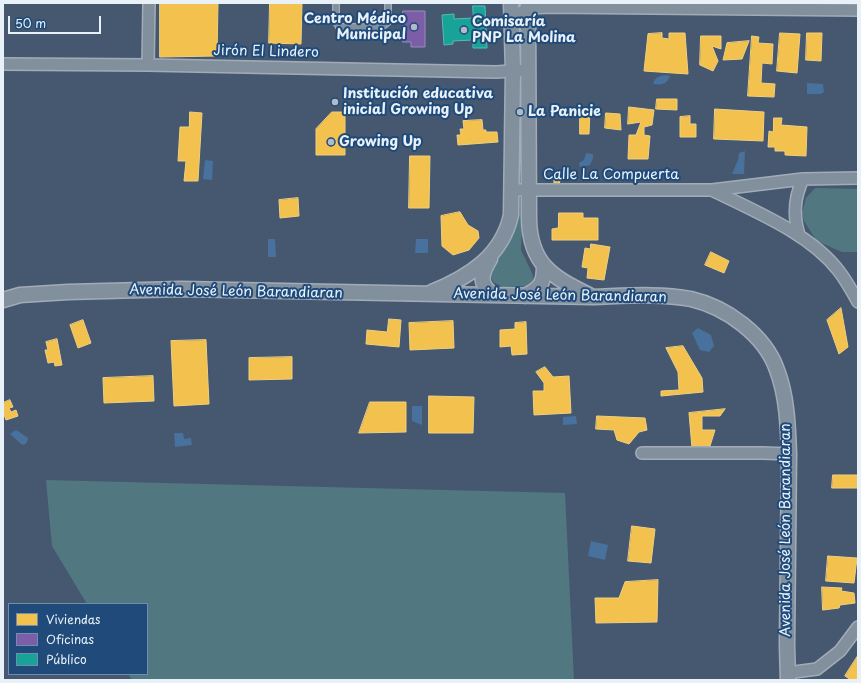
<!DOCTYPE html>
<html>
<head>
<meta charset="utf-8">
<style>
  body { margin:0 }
  #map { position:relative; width:861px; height:683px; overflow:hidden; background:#46586f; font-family:"Playpen Sans",sans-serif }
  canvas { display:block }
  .frame { position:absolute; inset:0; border:4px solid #e8f1f8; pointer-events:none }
  .legend { position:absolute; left:8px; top:603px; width:140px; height:72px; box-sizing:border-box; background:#1f4a7a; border:1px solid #6f8dac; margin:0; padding:5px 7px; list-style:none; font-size:12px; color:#e8f1f8 }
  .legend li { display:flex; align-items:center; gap:8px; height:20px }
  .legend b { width:20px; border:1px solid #6f8dac }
  .scale { position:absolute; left:8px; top:16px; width:93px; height:18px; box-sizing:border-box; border:2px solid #e8f1f8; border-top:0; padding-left:5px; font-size:12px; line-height:14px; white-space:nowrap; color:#e8f1f8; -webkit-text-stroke:3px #1f4a7a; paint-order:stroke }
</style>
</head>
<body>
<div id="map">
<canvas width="861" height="683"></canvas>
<div class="frame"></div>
<ul class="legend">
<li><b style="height:11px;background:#f2c14e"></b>Viviendas</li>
<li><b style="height:11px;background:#7b5ea7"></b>Oficinas</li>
<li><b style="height:11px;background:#17a398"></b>Público</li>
</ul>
<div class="scale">50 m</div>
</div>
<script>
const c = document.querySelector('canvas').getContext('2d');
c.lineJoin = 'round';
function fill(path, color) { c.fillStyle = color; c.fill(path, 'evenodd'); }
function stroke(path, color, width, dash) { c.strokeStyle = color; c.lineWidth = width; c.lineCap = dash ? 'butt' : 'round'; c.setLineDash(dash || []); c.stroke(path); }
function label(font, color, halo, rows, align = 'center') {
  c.font = font + ' "Playpen Sans",sans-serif'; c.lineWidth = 4; c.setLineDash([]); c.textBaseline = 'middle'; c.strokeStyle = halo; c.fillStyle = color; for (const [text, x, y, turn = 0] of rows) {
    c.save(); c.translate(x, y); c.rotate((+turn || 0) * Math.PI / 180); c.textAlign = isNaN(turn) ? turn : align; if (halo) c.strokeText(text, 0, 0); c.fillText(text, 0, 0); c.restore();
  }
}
const green = new Path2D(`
  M815,188L858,189V252H842L817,241L811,232L804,221L802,213L806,198Z
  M523,198L521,250L532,273L534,280L532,286L503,287L493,282L491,276L496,261L503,248L510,239L515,199Z
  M46,480L565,493L574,680H132L128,674H147V604H87L52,546Z`);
const water = new Path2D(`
  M666,75L670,76C666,85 662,85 653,84C655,77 659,76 666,75Z
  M807,83L823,84L824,92L821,94H807Z
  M745,151L744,174H732L738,160L739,153Z
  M586,153L593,154V158L590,165L580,167L579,163L584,160Z
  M205,160L213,161L212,180L203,179Z
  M268,239H275L276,257H268Z
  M416,239H428V253H415Z
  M698,328L711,335L714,346L709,352L700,350L692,333Z
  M412,406H422V425L412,421Z
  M576,416L577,424L563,425V417Z
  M16,430L28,438L27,442L24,445L21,444L10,434Z
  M174,433H183L184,439L191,438L192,445L175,447Z
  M591,541L608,545L605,560L588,556Z`);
const homes = new Path2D(`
  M160,3H218L217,56L160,57Z
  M270,3H302L301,44L269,43Z
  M662,33V38L669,39V33H685L688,74L644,71L648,34Z
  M780,33L800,34L797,73L777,71Z
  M807,33H822L821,61L806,60Z
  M701,36H721V49L712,46L718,61L713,71L700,65Z
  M752,36L759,37L758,43L773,44L772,64L762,63L761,83L775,84L774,97L748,96Z
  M749,41L742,59L723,60L727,43Z
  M657,99H677V110L656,109Z
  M629,107L654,110L652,125L644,127V135L650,136L648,159H628L629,135H636L641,122L628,124Z
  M580,109H590L589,134H580Z
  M715,109L764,112L763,141L714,139Z
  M190,112L202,113L198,181H184L186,161H178L180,127H189Z
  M332,112H345V155H316V129Z
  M606,113L620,114L621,130L605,128Z
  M690,116V124H696V137H680V117Z
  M774,118H782L781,125L807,127L806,156L785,155V151H775V147H768L769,131L773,132Z
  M482,120L483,130H486V132H497L498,142L458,145L457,135H461L460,129H464L463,121Z
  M410,156H430L429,208H409Z
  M561,178L559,184L554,183V179Z
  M298,198L299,216L280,218L279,200Z
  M460,212L468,225L478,231L479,238L469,250L453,255L442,246L441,216Z
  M559,213H583V218H598V240H552V229L558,228Z
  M591,244L610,247L604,280L587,278L588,268L582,267L585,248L590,249Z
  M711,252L729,261L724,273L705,265Z
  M841,308L848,347L839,354L827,320Z
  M389,319L401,320L399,347L366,344L367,330L387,332Z
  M83,320L91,343L78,348L70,325Z
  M453,321L454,348L410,350L409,323Z
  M526,322L527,354L512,355L511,346L500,347V330L515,329V323Z
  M57,339L62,365L55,366L54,362L48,363L45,350H48L46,342Z
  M206,340L209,404L174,406L171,341Z
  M683,346L702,378L703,392L661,396V391L679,390L678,372L666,348Z
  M292,357V379L249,380V358Z
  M545,367L553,377L569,376L571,413L534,415L533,391H544V383L536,372Z
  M153,376L154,401L104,403L103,378Z
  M429,396L474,397L473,433H429Z
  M10,400L13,407L9,408L11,412L16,410L18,416L6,420L3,412V403Z
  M370,402H406V432L359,433Z
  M725,409L720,416H702V430H715L710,446L692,448L689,413Z
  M597,416L645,418L647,430L639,432L629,444L617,440L614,430L596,429Z
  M833,475H858V488H832Z
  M632,526L655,529L651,563L628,561Z
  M828,556L857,558L854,583L826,581Z
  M658,580L657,622L596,623L595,598H619L625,582Z
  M822,587L842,588L841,591L854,593L855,603L840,605L839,608L823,610Z
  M857,657L858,680H851L845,676Z`);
const offices = new Path2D(`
  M403,11H425V47H411V42H403Z`);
const public = new Path2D(`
  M473,6H485L487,48H473V40L453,41V44L444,45L442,15L454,14V19L473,18Z`);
const service = new Path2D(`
  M336,3V22L339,27H382L388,22V3`);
const minor = new Path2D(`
  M511,23C524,6 531,8 551,7L858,10
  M3,64L148,65L496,72L529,70
  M148,65L149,3
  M511,190H712L803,179L858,178
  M712,190C754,211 809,233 838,270C846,280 852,291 858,302
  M799,235C793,215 794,198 803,179
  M642,453H763L789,454
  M787,673L817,669L840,651L858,627`);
const tertiary = new Path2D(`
  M528,3L529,219C530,264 552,277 589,295
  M490,259C481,274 478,283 493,295
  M432,292C469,277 502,256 511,215L513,71L511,3
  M525,296C541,288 544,283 544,266
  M3,300L20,295L68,292L181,289L593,297C625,296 659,293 691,299C726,307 765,335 777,370C787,396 788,426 789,454L787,646L788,680`);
const markers = [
  [414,27,4,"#afbbc8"],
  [464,30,4,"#afbbc8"],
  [335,102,4,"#afbbc8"],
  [520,112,4,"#afbbc8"],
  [331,142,4,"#afbbc8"]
];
const poiNames = [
  ["Centro Médico",406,19,"right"],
  ["Municipal",406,35,"right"],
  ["Comisaría",472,22],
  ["PNP La Molina",472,38],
  ["Institución educativa",343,94],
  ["inicial Growing Up",343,110],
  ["La Panicie",528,112],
  ["Growing Up",339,142]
];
const streetNames = [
  ["Jirón El Lindero",266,52,1],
  ["Calle La Compuerta",611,175],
  ["Avenida José León Barandiaran",236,292,1],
  ["Avenida José León Barandiaran",560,296,1],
  ["Avenida José León Barandiaran",786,530,-90]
];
fill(green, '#517780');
fill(water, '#48719d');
fill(homes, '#f2c14e');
stroke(homes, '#efcf81', 1);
fill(offices, '#7b5ea7');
stroke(offices, '#9c8abf', 1);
fill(public, '#17a398');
stroke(public, '#56bab5', 1);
stroke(service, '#a2acb8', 8);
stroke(minor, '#a2acb8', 14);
stroke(tertiary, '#a2acb8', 17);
stroke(service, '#828f9c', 5.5);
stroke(minor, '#828f9c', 11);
stroke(tertiary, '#828f9c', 14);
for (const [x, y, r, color] of markers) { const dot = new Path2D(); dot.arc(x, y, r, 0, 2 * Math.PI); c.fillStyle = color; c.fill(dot); stroke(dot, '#1f4a7a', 1.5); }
label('bold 14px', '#e8f1f8', '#1f4a7a', poiNames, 'left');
label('14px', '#e8f1f8', '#1f4a7a', streetNames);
</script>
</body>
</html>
